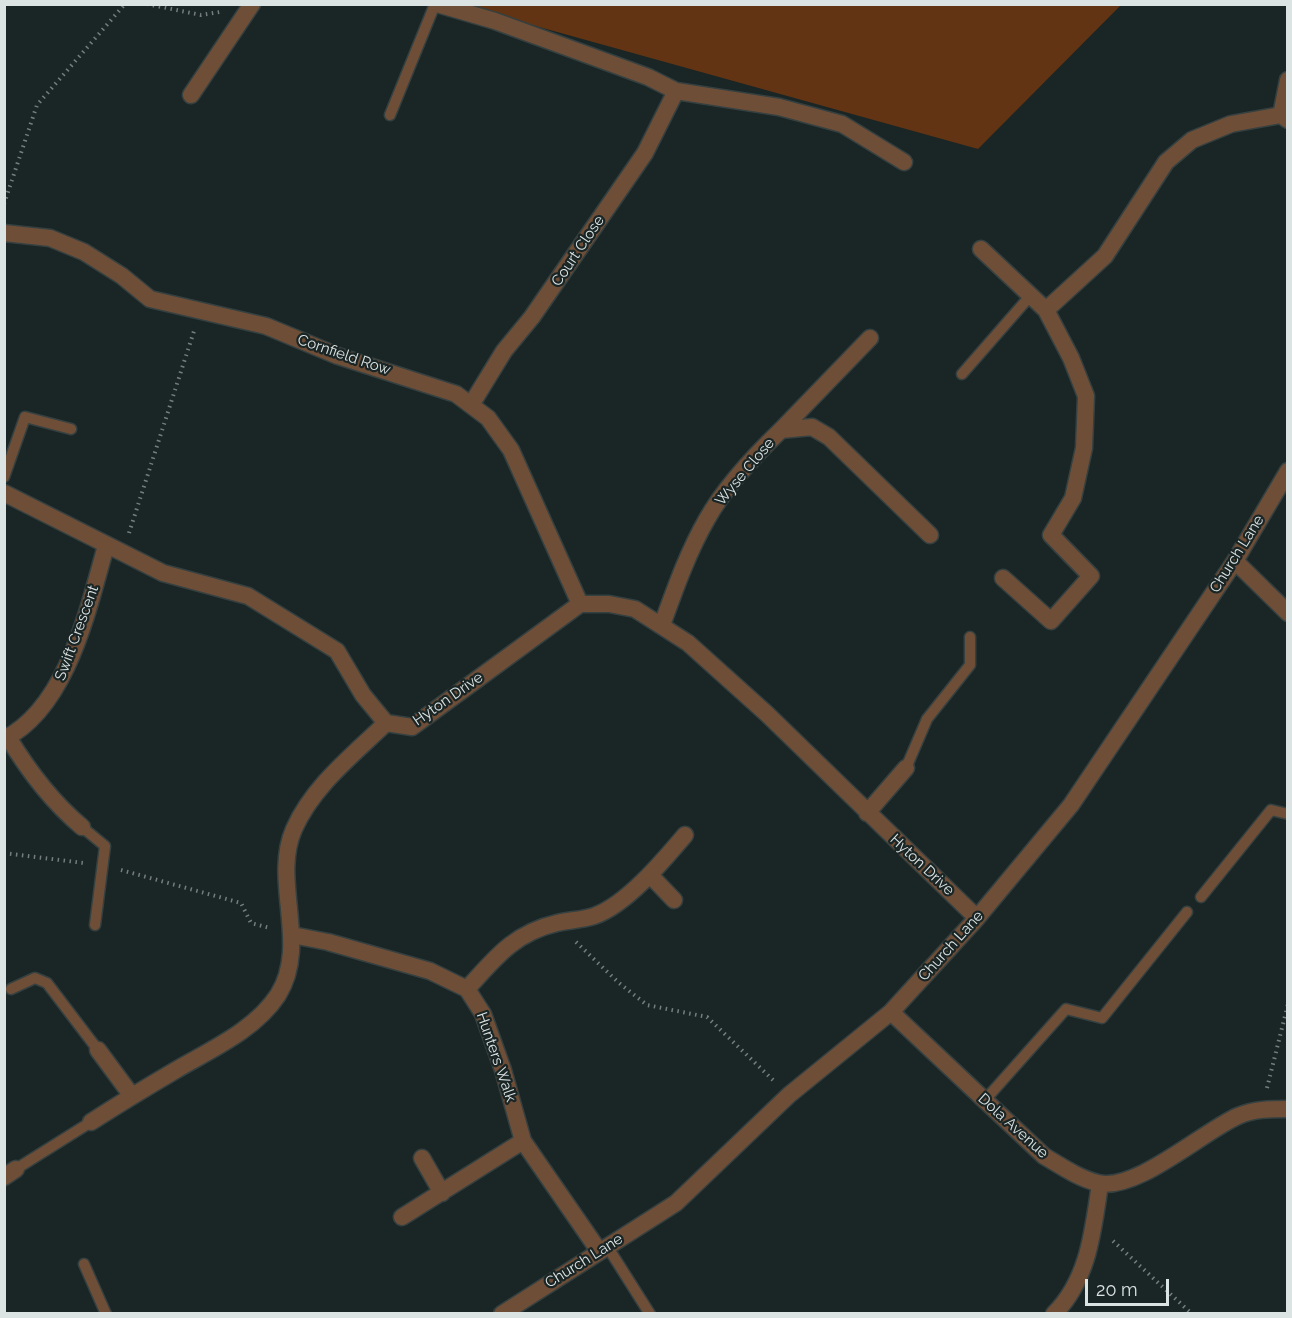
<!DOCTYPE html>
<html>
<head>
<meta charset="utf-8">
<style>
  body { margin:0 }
  #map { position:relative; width:1292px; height:1318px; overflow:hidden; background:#1a2525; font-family:Raleway,sans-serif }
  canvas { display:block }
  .frame { position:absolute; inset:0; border:6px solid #dce3e3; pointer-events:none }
  .scale { position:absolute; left:1085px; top:1279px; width:84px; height:27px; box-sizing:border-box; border:3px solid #dce3e3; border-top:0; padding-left:8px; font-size:18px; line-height:21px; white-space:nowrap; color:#dce3e3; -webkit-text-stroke:4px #1a2525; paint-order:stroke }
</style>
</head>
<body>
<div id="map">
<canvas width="1292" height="1318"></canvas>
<div class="frame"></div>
<div class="scale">20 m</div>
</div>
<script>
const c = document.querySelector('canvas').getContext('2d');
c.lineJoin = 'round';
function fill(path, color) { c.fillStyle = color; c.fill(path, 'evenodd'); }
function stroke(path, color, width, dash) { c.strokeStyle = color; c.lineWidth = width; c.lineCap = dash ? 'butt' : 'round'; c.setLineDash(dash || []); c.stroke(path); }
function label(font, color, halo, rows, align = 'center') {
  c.font = font + ' Raleway,sans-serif'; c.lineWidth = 4.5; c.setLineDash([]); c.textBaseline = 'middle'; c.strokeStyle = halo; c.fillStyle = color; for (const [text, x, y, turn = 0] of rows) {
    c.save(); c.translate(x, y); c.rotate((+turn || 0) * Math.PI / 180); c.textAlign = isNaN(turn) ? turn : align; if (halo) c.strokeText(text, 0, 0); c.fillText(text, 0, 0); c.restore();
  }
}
const green = new Path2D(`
  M460,5H1121L978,149Z`);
const path = new Path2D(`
  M147,4L201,15L220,12
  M4,204L37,105L125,4
  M129,533L194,331
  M4,853L84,863
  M121,870L241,903L251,923L270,928
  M576,942L619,983L647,1005L707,1017L773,1080
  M1267,1088L1288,1004
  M1113,1241L1192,1314`);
const service = new Path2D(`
  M390,115L435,4
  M962,374L1031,295
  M4,477L25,417L71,429
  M906,768L927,719L970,665V637
  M82,827L105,846L95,925
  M1201,897L1271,810L1288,814
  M11,989L35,978L47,983L98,1050
  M985,1100L1066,1009L1102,1018L1187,912
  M16,1169L91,1122
  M607,1246L650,1314
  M84,1264L106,1314`);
const minor = new Path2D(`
  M437,4L495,21L648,77L676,91L779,107L842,124L904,162
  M191,95L252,4
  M1281,115L1288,80
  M4,233L50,238L84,252L122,276L150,299L266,326L338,356L456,394L488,418L511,450L580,604
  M981,249L1046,310L1071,358L1086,396L1084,448L1073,498L1051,535L1091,576L1051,621L1003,578
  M1046,310L1105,256L1166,162L1192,140L1231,124L1281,115L1288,120
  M471,405L504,351L532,317L645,153L676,91
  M781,430L870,338
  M4,493L163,573L248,596L337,651L363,695L386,723L412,727L580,604H609L635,609L688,643L767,714L977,918
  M1235,561L1288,613
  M662,625C675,589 688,552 707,519C725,487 755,455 781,430L812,427L829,437L930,535
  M8,737C29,772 51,801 82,827
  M4,739C68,707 88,608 106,546
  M867,813L906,768
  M650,875L674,900
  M292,935L328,942L430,971L467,989L483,1014L503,1070L523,1141L599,1251
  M467,989C495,958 514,933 557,923C569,920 582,920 594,916C626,905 663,861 685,835
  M891,1012L1044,1156C1061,1166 1078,1178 1098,1183C1136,1192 1202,1132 1238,1116C1254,1109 1270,1109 1288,1109
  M98,1050L132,1096
  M91,1122C119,1104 147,1087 176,1070C212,1049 255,1030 278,995C310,944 271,881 294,829C313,786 353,755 386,723
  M422,1158L442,1193
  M4,1177L16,1169
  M402,1217L523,1141
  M502,1314L676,1203L789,1095L891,1012L977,918L1071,805L1235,561L1288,471
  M1054,1314C1089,1279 1093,1230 1100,1184`);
const streetNames = [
  ["Court Close",578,251,-56],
  ["Cornfield Row",344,355,19],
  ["Wyse Close",745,472,-50],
  ["Church Lane",1237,554,-58],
  ["Swift Crescent",77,633,-70],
  ["Hyton Drive",448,699,-35],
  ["Hyton Drive",922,865,43],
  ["Church Lane",951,946,-48],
  ["Hunters Walk",496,1057,71],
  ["Dola Avenue",1013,1126,42],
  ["Church Lane",584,1261,-32]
];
fill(green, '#623413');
stroke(service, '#354040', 13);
stroke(minor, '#354040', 19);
stroke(path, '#757e7e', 4, [1.5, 4.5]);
stroke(service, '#6f4e38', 10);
stroke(minor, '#6f4e38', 16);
label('15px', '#dce3e3', '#1a2525', streetNames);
</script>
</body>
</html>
